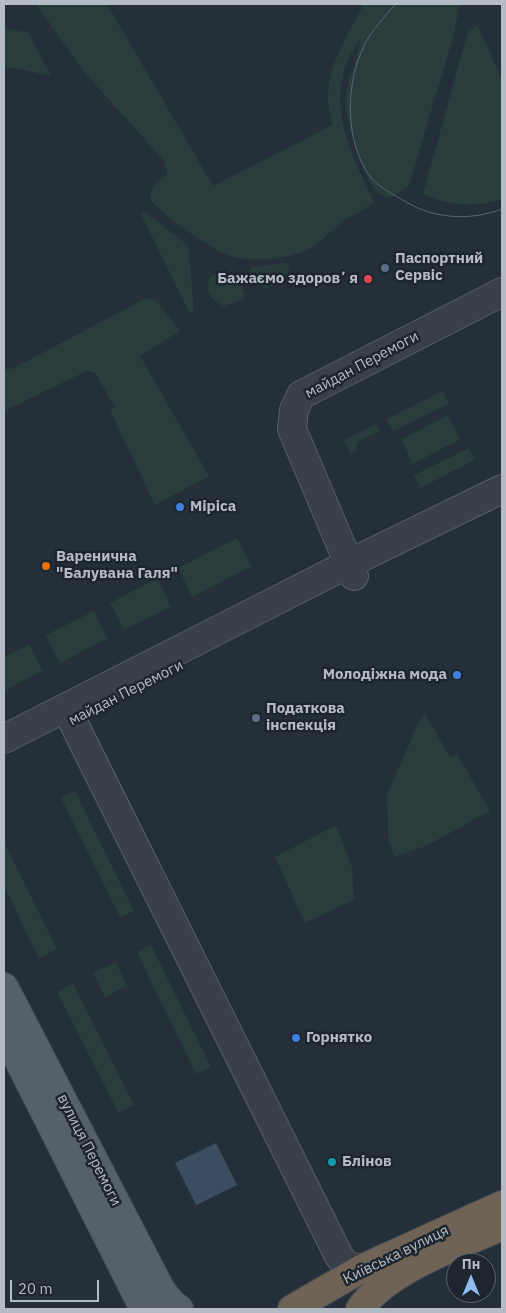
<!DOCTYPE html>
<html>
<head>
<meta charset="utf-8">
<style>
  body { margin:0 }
  #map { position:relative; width:506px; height:1313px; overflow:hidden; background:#242f39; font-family:"IBM Plex Sans",sans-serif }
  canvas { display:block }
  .frame { position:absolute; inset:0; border:5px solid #b3bcc5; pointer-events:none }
  .north { position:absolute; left:446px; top:1253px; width:50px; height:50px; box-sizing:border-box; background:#1d262e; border:1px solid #59626a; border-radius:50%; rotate:0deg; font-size:14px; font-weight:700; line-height:20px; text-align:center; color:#b3bcc5 }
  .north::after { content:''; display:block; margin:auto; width:18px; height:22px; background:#8fbbee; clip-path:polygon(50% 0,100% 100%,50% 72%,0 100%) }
  .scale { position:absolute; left:10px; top:1280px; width:89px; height:22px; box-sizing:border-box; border:2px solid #b3bcc5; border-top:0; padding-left:6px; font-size:15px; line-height:18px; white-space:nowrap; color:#b3bcc5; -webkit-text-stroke:4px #1d262e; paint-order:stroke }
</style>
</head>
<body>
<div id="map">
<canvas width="506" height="1313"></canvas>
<div class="frame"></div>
<div class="north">Пн</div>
<div class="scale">20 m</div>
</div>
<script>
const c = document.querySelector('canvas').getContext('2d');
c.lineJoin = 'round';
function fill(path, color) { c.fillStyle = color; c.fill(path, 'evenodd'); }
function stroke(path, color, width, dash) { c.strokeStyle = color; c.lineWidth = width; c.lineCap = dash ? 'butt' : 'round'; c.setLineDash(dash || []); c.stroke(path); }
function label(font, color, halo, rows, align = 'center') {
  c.font = font + ' "IBM Plex Sans",sans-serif'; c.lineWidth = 5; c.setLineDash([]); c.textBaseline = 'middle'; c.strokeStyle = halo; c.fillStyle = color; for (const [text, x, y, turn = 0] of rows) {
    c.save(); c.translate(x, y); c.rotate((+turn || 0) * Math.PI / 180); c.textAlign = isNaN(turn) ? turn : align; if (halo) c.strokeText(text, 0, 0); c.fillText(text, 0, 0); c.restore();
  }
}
const green = new Path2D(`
  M36,4H107L213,186L332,125C331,115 327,104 328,94C330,62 349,32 364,4H460L453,37L409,186L393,197C388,197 382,197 378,193C364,179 344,120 346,100C347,78 359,57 361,37C355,47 347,59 344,71C331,121 355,158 374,203C365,209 354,214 345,220C333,229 322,241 309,249C290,259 259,261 238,258C218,255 163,216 150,199C151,186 156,181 167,174L165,162L84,72Z
  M477,25L502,79V199C478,208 446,206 423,194L468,31Z
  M4,28L29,33L51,76L4,66Z
  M140,212H145L188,245L194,308L192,313L189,312Z
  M285,263L289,267L288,278L266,289L251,278L249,272L252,267Z
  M226,272C236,278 244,286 244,299L224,306C209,300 205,292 210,276Z
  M151,298L159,303L180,331L140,356L209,476L155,505L110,410L115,407L95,373L87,371L4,411V370L14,368L144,299Z
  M443,391L449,404L393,431L387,419Z
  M448,415L460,439L413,464L401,439Z
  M377,424L380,431L357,442L356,451L350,453L344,440Z
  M469,448L475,460L420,488L414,475Z
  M237,538L251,567L192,597L178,568Z
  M157,578L171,607L124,630L110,603Z
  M94,611L107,639L60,663L46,635Z
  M29,644L43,671L4,691V657Z
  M425,714L450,757L457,754L490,811L426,846L394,857L388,835L387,795L420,719Z
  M75,791L134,911L120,917L61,798Z
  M336,825L352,867L354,900L305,923L275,857Z
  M4,842L57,949L39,958L4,886Z
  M151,945L211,1067L196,1074L137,952Z
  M116,962L127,986L105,997L93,972Z
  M73,984L134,1105L118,1112L57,992Z`);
const water = new Path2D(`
  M216,1143L237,1185L196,1205L175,1163Z`);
const minor = new Path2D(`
  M354,576L292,429L294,410L301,395L502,292
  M66,708L339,1256L347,1266L361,1269
  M4,739L348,564L502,489`);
const major = new Path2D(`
  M4,987L161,1290L172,1304L179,1309
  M4,1031L144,1309`);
const highway = new Path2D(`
  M292,1309L361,1269L502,1205
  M360,1309C390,1268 457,1247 502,1226`);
const tram = new Path2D(`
  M396,4C385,16 371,31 364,46C345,84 345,141 369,175C378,187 394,195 406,202C435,219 471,221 502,209`);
const markers = [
  [385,268,5,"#5c6f8a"],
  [368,279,5,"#e0444e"],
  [180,507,5,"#3f7fe0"],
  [46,566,5,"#e8710a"],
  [457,675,5,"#3f7fe0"],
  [256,718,5,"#5c6f8a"],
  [296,1038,5,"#3f7fe0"],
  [332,1162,5,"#0f9aa8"]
];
const poiNames = [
  ["Паспортний",395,259],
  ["Сервіс",395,276],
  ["Бажаємо здоровʼя",358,279,"right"],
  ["Міріса",190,507],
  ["Варенична",56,557],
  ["\"Балувана Галя\"",56,574],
  ["Молодіжна мода",447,675,"right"],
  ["Податкова",266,709],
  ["інспекція",266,726],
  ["Горнятко",306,1038],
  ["Блінов",342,1162]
];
const streetNames = [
  ["майдан Перемоги",362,365,-28],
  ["майдан Перемоги",126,693,-27],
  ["вулиця Перемоги",89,1150,63],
  ["Київська вулиця",396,1255,-26]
];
fill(green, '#293d3c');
fill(water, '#3b4e61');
stroke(minor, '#565f67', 30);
stroke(major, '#414a52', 30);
stroke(highway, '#434c54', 30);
stroke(minor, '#38414a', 28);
stroke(major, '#56606a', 28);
stroke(highway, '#6f6356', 28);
stroke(tram, '#5a6570', 1);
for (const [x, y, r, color] of markers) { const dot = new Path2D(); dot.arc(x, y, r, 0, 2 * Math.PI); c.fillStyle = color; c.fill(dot); stroke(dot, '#1d262e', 2); }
label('bold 15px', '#b3bcc5', '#1d262e', poiNames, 'left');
label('15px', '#b3bcc5', '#1d262e', streetNames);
</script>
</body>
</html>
